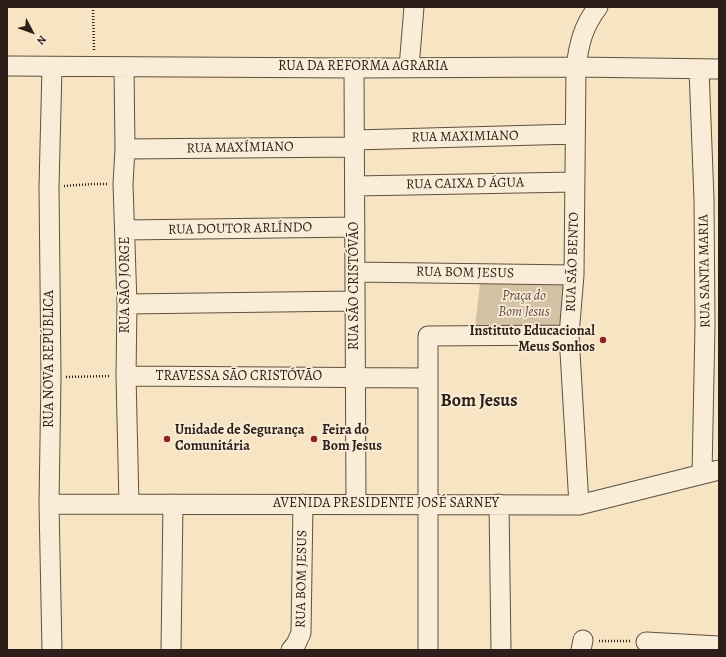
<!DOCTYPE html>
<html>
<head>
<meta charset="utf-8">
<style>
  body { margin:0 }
  #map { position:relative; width:726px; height:657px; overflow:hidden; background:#f7e4c2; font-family:Alegreya,serif }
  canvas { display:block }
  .frame { position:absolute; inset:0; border:8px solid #2c1e18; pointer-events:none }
  .north { position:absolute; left:12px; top:12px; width:40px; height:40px; -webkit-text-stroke:3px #faedd7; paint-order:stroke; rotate:131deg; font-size:11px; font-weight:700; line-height:16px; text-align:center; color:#2c1e18 }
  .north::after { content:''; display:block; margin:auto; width:14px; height:18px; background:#2c1e18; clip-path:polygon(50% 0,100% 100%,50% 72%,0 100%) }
</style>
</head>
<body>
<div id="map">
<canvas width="726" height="657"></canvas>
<div class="frame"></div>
<div class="north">N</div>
</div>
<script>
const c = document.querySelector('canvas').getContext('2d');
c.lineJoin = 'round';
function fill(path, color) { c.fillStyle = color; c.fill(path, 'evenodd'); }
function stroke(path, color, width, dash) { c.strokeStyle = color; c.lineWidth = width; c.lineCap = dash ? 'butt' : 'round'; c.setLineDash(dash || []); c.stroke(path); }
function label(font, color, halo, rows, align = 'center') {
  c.font = font + ' Alegreya,serif'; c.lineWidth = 3.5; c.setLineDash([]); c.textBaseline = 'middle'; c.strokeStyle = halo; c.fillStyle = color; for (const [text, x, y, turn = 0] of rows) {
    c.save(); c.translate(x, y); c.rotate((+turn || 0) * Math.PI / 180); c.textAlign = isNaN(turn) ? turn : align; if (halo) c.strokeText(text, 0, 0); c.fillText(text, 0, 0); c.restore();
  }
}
const green = new Path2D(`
  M481,274L574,275L569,335L474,336Z`);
const path = new Path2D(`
  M93,7L94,50
  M64,186L92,184H107
  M66,377L111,376
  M599,641H632`);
const minor = new Path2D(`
  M7,66L354,68L576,67L719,69
  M52,67L49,187L51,377L49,504L52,650
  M124,67L125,149L123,184L127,304L126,376L129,504
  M409,67L414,7
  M354,68L356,504
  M699,69L704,199L705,325L702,474
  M354,140L575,134
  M125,149L354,147
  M355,186L575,182
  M125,230L355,227
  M355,272L574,275
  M127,304L355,301
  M126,376L427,378
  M49,504L579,505L719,470
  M499,504L501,650
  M579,505L569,335L574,275L576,67C579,44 583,26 598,7
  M646,642L719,646
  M171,650L173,504
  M291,650L296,644L301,633L303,504
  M428,650V336L569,335
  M581,650L583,640`);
const markers = [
  [603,340,4,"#8f2418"],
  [167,439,4,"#8f2418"],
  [314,439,4,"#8f2418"]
];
const streetNames = [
  ["RUA DA REFORMA AGRARIA",363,67],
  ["RUA MAXIMIANO",465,137,-1],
  ["RUA MAXÍMIANO",240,148,-1],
  ["RUA CAIXA D ÁGUA",465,184,-1],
  ["RUA DOUTOR ARLÍNDO",240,229,-1],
  ["RUA SÃO BENTO",573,262,-88],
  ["RUA SANTA MARIA",705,271,-91],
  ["RUA BOM JESUS",465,273,1],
  ["RUA SÃO JORGE",126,285,-90],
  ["RUA SÃO CRISTÓVÃO",355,286,-90],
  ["RUA NOVA REPÚBLICA",50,359,-90],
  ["TRAVESSA SÃO CRISTÓVÃO",239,377],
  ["AVENIDA PRESIDENTE JOSÉ SARNEY",386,504],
  ["RUA BOM JESUS",302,579,-89]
];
const parkNames = [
  ["Praça do",524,297],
  ["Bom Jesus",524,313]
];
const poiNames = [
  ["Instituto Educacional",595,332,"right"],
  ["Meus Sonhos",595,348,"right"],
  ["Unidade de Segurança",175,431],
  ["Comunitária",175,447],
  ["Feira do",322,431],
  ["Bom Jesus",322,447]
];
const districtNames = [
  ["Bom Jesus",479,402]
];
fill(green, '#d4c2a5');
stroke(minor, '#5f5042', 21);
stroke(path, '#2c1e18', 2.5, [1, 2]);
stroke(minor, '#faedd7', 19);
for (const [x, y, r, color] of markers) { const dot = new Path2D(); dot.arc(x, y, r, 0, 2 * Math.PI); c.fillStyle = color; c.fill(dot); stroke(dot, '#faedd7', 1.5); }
label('14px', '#2c1e18', '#faedd7', streetNames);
label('italic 14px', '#5e4f42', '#faedd7', parkNames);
label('bold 14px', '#2c1e18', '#faedd7', poiNames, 'left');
label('bold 18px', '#2c1e18', '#faedd7', districtNames);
</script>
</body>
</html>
